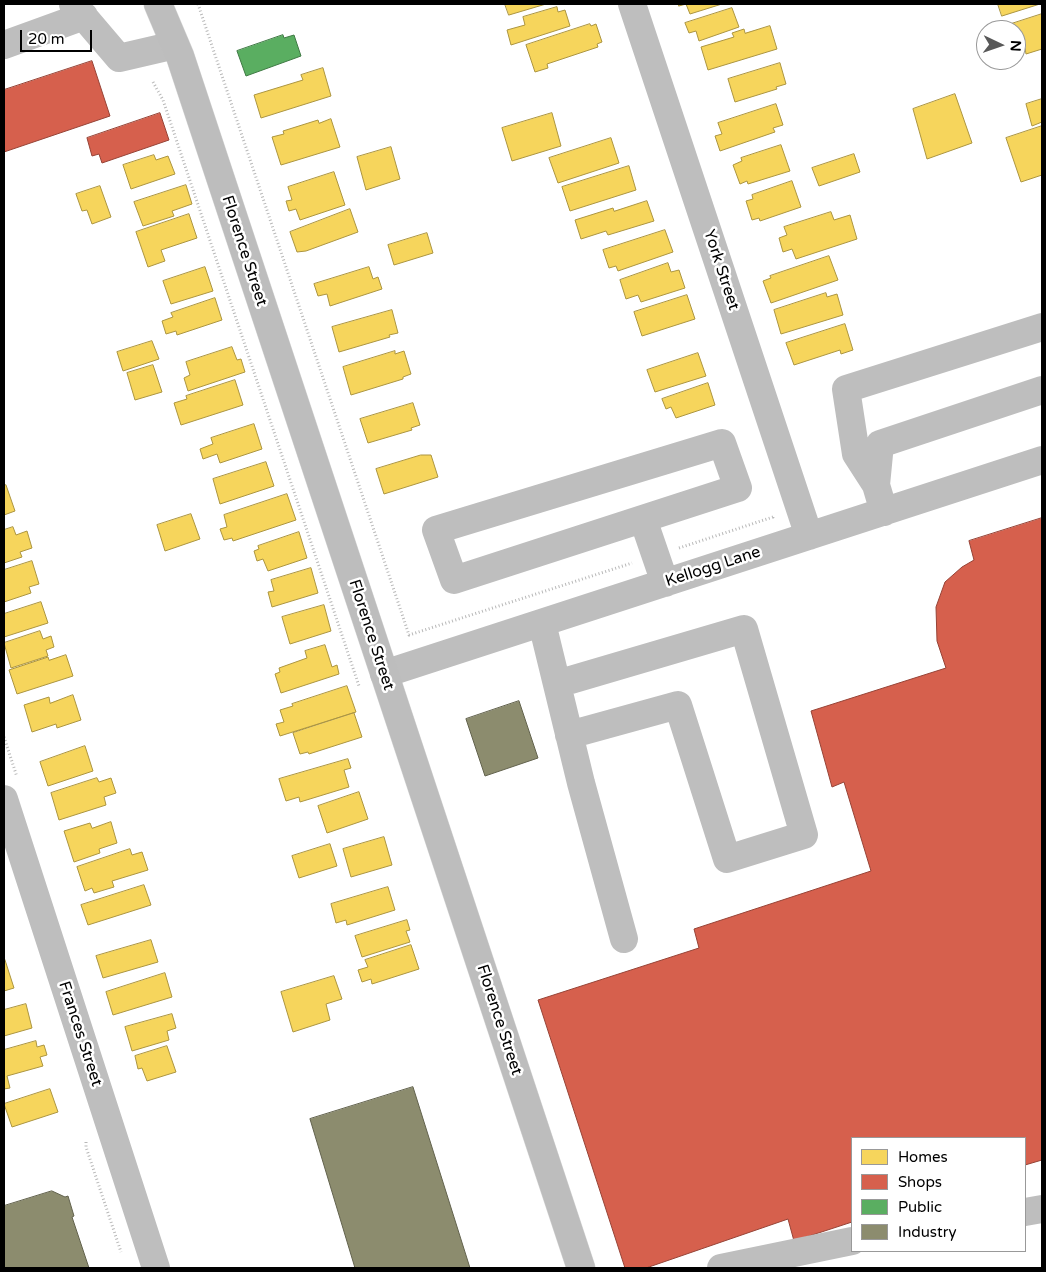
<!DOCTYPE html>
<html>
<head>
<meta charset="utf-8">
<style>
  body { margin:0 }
  #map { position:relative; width:1046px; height:1272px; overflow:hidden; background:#fff; font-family:"Varela Round",sans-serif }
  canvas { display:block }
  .frame { position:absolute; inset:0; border:5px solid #000; pointer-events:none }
  .legend { position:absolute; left:851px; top:1137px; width:175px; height:115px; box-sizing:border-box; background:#fff; border:1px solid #999; margin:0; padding:6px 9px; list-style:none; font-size:15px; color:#000 }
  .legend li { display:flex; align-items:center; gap:10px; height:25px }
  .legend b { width:25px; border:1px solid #999 }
  .north { position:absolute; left:976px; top:20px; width:50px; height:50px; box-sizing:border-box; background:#fff; border:1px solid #999; border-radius:50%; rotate:93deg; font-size:14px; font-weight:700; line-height:20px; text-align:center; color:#000 }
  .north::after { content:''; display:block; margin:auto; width:18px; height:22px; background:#595959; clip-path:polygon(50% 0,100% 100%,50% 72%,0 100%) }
  .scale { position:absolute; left:20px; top:30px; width:72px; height:22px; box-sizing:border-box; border:2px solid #000; border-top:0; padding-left:6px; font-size:15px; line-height:18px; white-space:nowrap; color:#000; -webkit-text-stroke:4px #fff; paint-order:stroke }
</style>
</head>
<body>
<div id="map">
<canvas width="1046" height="1272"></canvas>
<div class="frame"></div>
<ul class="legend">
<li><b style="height:14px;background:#f6d55c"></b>Homes</li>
<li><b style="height:14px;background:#d6604d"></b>Shops</li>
<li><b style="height:14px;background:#5aae61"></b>Public</li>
<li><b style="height:14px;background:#8c8c6e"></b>Industry</li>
</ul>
<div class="north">N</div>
<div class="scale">20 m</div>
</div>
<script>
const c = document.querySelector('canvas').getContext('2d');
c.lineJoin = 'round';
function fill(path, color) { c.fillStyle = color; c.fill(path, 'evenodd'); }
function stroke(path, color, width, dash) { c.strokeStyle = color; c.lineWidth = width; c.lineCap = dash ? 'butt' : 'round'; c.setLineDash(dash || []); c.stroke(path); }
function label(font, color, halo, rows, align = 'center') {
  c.font = font + ' "Varela Round",sans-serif'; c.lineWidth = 5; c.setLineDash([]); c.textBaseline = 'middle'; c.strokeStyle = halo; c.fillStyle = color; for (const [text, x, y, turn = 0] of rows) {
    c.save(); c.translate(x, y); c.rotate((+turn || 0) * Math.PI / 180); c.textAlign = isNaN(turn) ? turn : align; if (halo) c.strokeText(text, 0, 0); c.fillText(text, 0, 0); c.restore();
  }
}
const homes = new Path2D(`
  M505,4H546L509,15Z
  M679,4H722L690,14L686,4L679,6Z
  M998,4H1040L1002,16Z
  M557,7L558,12L565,10L570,26L511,45L507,30L525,25L523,17Z
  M732,8L739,27L699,41L696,31L689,33L685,23Z
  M1042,14V49L1026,54L1025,48L1016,51V30H1006L1005,26Z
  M590,24L591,26L596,24L602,42L597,44L598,47L547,64L548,68L535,72L526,45Z
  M770,26L777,49L708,70L701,47L734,37L732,33L744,29L745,33Z
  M780,63L786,84L776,87L777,89L735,102L728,79Z
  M323,68L331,96L261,118L254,95L303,80L301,75Z
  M955,94L972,143L927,159L913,109Z
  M1042,99V122L1032,126L1026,104Z
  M776,104L783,125L773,128L775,132L720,151L715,136L722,134L718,123Z
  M552,113L561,146L512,161L502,128Z
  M331,119L340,147L281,165L272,137L284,134L283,131L318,120L319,123Z
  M1042,126V175L1021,182L1006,138Z
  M611,138L619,163L558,183L549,158Z
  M781,145L790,171L748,184L747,181L740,184L733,165L742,161L741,158Z
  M391,147L400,179L366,190L357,157Z
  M854,154L860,172L819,186L812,168Z
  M154,155L156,160L168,156L175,174L131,189L123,165Z
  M629,166L636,190L570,211L562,187Z
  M334,172L345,205L300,220L296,209L289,211L286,201L292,200L288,187Z
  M792,181L801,207L760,221L759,218L752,220L746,201L753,199L752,195Z
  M186,185L192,204L172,211L174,216L143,226L134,202Z
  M100,186L111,217L92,224L87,210L82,211L76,194Z
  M647,201L654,221L608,235L606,231L581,239L575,220L613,208L614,211Z
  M350,209L358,232L306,251L297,252L290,232Z
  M831,212L834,220L850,215L857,239L796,259L792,249L783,252L779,238L787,235L784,227Z
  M189,214L197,238L161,250L165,261L148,267L136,232Z
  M665,230L673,252L618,271L616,266L609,268L603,250Z
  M427,233L433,253L394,265L388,245Z
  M829,256L838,280L771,303L763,281L771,278L770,276Z
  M668,263L671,272L679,270L685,288L641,302L638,295L626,299L620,280Z
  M205,267L213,291L171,304L163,281Z
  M369,267L373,279L378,277L382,289L330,306L327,294L318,296L314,284Z
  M826,293L827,297L837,294L843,315L781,334L774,310Z
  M687,295L695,319L642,336L634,312Z
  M215,298L222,320L177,335L176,331L166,334L162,321L173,317L171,313Z
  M392,310L398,333L389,335L390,337L339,352L332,327Z
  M845,324L853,350L841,354L840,350L794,365L786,343Z
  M152,341L159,359L123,371L117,352Z
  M232,347L237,360L241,359L245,372L188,391L184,378L190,375L186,362Z
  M395,351V354L404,351L411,374L403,377V379L351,395L343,367Z
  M698,353L706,376L655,392L647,370Z
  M153,365L162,392L135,400L127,373Z
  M235,380L243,405L181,425L174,403L187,399L186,396Z
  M708,383L715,405L676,418L671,407L666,409L662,399Z
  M413,403L420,425L411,428L412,430L368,443L360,419Z
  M254,424L262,449L220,463L217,454L203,459L200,449L213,444L211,438Z
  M421,455H431L438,477L384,494L376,469Z
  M266,462L274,486L220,504L213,479Z
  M6,485L15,511L4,515V486Z
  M287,494L296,520L233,541L232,538L224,540L220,529L227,527L224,515Z
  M191,514L200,539L165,551L157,525Z
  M13,527L16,535L27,531L32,548L20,552L22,557L4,563V530Z
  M299,532L307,558L268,571L263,559L257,561L254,551L259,549L258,546Z
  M32,561L39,584L29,587L31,593L4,602V570Z
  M311,568L318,593L272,607L268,592L274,591L271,580Z
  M41,602L48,623L4,637V614Z
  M324,605L331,631L290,644L282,617Z
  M40,631L43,639L51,636L54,647L46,650L48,656L11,668L4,643Z
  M325,645L332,667L337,665L339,674L281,693L275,674L280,672L279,668L307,658L305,651Z
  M66,655L73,676L17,694L9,670L48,657L49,660Z
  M347,686L356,712L280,736L276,724L284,722L280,710L293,706L292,704Z
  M73,695L81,720L57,728L56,724L32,732L24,705L49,697L50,703Z
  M354,713L362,737L309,754L308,752L300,754L293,733Z
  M85,746L93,771L48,786L40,762Z
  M348,759L351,768L344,770L349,787L300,802L299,797L286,801L279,779Z
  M97,778L99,782L111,778L116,793L104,797L106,805L59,820L51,793Z
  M359,792L368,819L327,833L318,806Z
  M111,822L117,843L99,849L100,853L74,862L64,831L90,823L92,828Z
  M384,837L392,865L351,877L343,849Z
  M330,844L337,866L299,878L292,856Z
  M130,849L132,855L142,852L148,870L112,881L114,887L94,893L92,888L85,891L77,867Z
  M144,885L151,905L88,925L81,905Z
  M388,887L395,910L347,925L346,920L336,923L331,904Z
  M407,920L410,930L406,931L410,942L362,957L355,936Z
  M151,940L158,962L103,978L96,956Z
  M411,945L419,969L372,984L371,979L362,982L358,970L368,967L365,960Z
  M5,960L14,988L4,991V961Z
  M165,973L172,997L113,1015L106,992Z
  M334,976L342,999L326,1004L330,1020L293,1032L281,992Z
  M26,1004L32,1028L4,1036V1010Z
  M172,1014L176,1028L167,1031L169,1040L132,1051L125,1027Z
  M36,1041L37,1047L44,1045L47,1055L40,1057L43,1066L7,1076L10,1088L4,1089V1050Z
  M167,1046L176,1072L147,1081L142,1068L138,1069L135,1056Z
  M50,1089L58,1112L12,1127L4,1104Z`);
const shops = new Path2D(`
  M92,61L110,116L4,152V90Z
  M160,113L169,140L102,163L99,154L92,156L87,138Z
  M1042,518V1160L1025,1165V1138H852V1222L794,1241L788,1219L646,1268H625L538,1000L699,948L694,929L871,871L844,782L832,787L811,711L946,668L937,641L936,607L945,582L962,567L974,560L969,541Z`);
const public = new Path2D(`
  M283,35L284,38L294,35L301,56L246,76L237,51Z`);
const industry = new Path2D(`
  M519,701L538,758L485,776L466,719Z
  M413,1087L470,1268H355L310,1119Z
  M52,1191L65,1197L68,1196L74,1216L72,1217L89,1268H4V1206Z`);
const path = new Path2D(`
  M198,4L409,635L632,563
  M153,82L163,100L359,686
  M679,548L773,517V515
  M4,737L17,777
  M86,1142V1147L121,1252`);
const minor = new Path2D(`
  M73,4L119,58L175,45
  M632,4L809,536
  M4,45L84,16
  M722,443L738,488L454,580L436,530Z
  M876,485L880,444L1042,390
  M884,512L876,485L856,454L846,389L1042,327
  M643,519L665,583
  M542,623L581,783L624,939
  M384,674L1042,460
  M557,684L744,629L804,835L727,859L678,705L569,735
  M4,799L156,1268
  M1025,1212L1042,1209
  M721,1268L852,1241`);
const major = new Path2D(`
  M158,4L180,56L581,1268`);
const streetNames = [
  ["Florence Street",244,251,72],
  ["York Street",721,270,72],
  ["Kellogg Lane",713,567,-18],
  ["Florence Street",371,635,72],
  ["Florence Street",499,1020,72],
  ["Frances Street",80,1034,72]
];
fill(homes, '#f6d55c');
stroke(homes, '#ac9540', 1);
fill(shops, '#d6604d');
stroke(shops, '#964336', 1);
fill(public, '#5aae61');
stroke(public, '#3f7a44', 1);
fill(industry, '#8c8c6e');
stroke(industry, '#62624d', 1);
stroke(major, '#dbdbdb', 29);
stroke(path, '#b8b8b8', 3, [1, 2.5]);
stroke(minor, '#bebebe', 28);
stroke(major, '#bdbdbd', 28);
label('16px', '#000', '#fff', streetNames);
</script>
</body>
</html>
